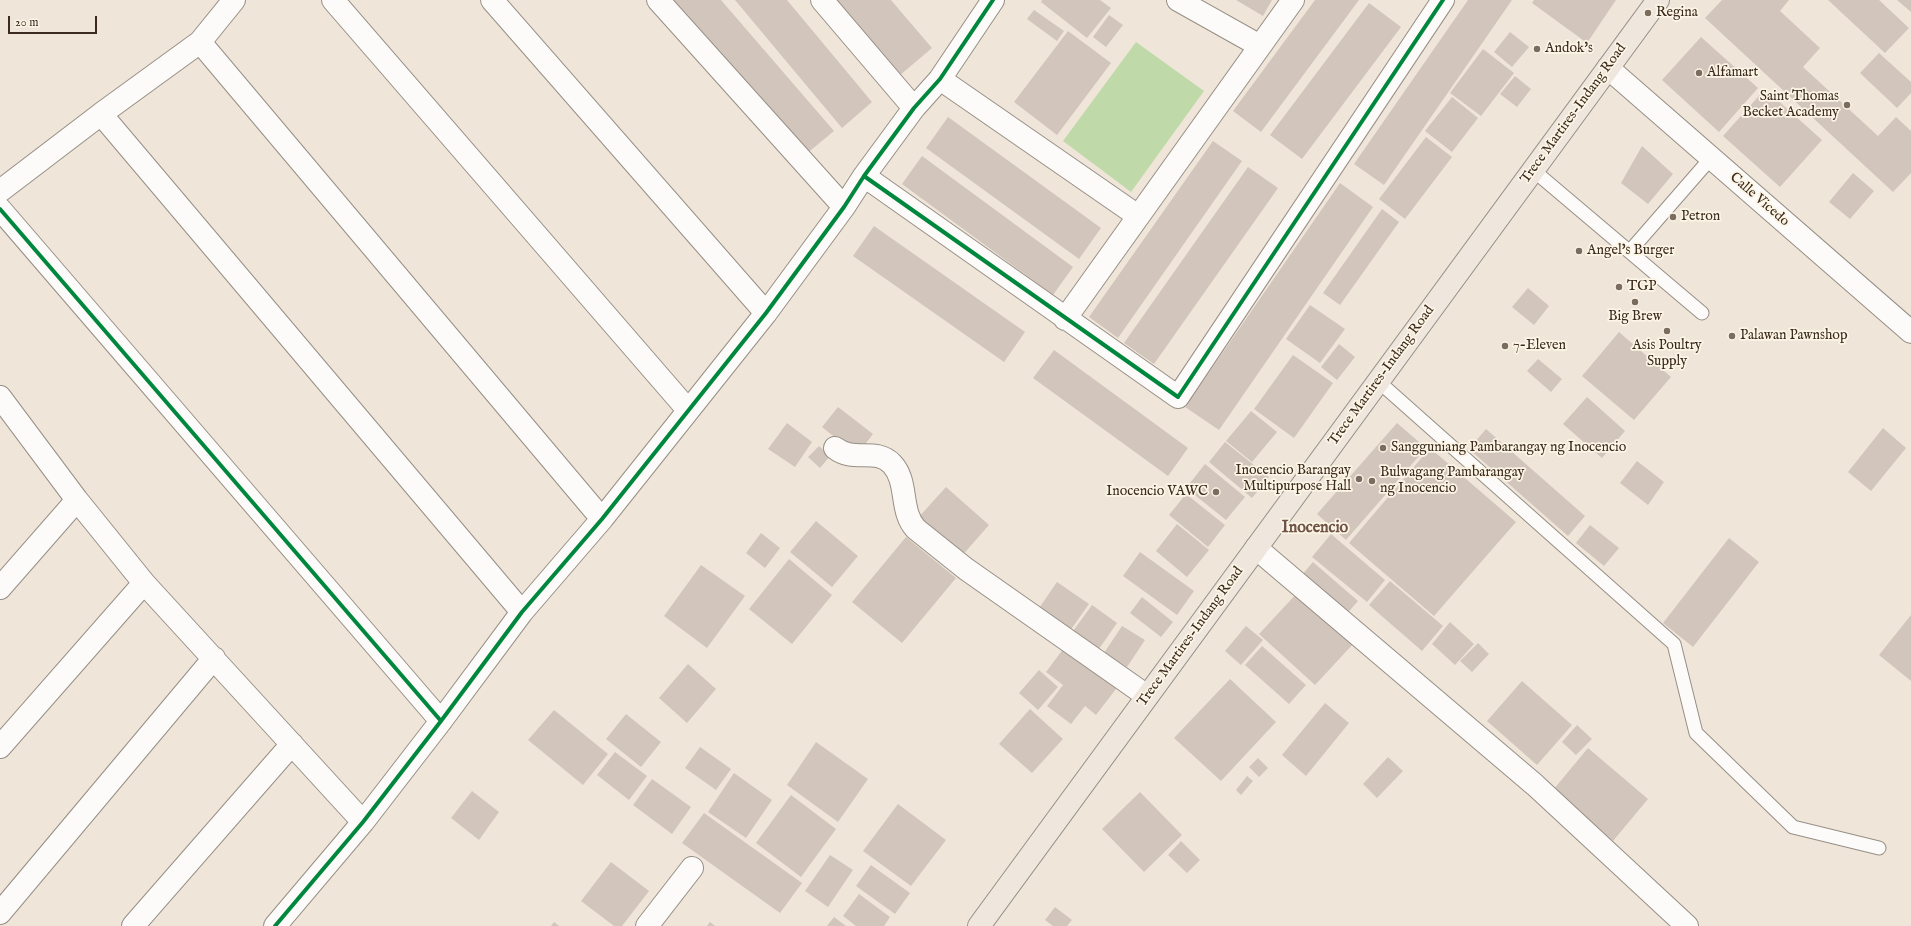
<!DOCTYPE html>
<html>
<head>
<meta charset="utf-8">
<style>
  body { margin:0 }
  #map { position:relative; width:1911px; height:926px; overflow:hidden; background:#efe6d9; font-family:"IM FELL English",serif }
  canvas { display:block }
  .scale { position:absolute; left:8px; top:16px; width:89px; height:18px; box-sizing:border-box; border:2px solid #3b2a1e; border-top:0; padding-left:5px; font-size:12px; line-height:14px; white-space:nowrap; color:#3b2a1e; -webkit-text-stroke:3px #fcf5e5; paint-order:stroke }
</style>
</head>
<body>
<div id="map">
<canvas width="1911" height="926"></canvas>
<div class="scale">20 m</div>
</div>
<script>
const c = document.querySelector('canvas').getContext('2d');
c.lineJoin = 'round';
function fill(path, color) { c.fillStyle = color; c.fill(path, 'evenodd'); }
function stroke(path, color, width, dash) { c.strokeStyle = color; c.lineWidth = width; c.lineCap = dash ? 'butt' : 'round'; c.setLineDash(dash || []); c.stroke(path); }
function label(font, color, halo, rows, align = 'center') {
  c.font = font + ' "IM FELL English",serif'; c.lineWidth = 3.5; c.setLineDash([]); c.textBaseline = 'middle'; c.strokeStyle = halo; c.fillStyle = color; for (const [text, x, y, turn = 0] of rows) {
    c.save(); c.translate(x, y); c.rotate((+turn || 0) * Math.PI / 180); c.textAlign = isNaN(turn) ? turn : align; if (halo) c.strokeText(text, 0, 0); c.fillText(text, 0, 0); c.restore();
  }
}
const green = new Path2D(`
  M1136,42L1204,91L1131,192L1063,141Z`);
const building = new Path2D(`
  M671,0H721L834,131L805,155Z
  M735,0H787L872,102L842,128Z
  M834,0H891L932,48L899,76Z
  M1042,0H1100L1111,8L1087,38L1041,2Z
  M1236,0H1272L1263,16Z
  M1315,0H1359L1261,132L1233,111Z
  M1468,0H1512L1384,185L1354,164Z
  M1534,0H1616L1587,43L1532,3Z
  M1722,0H1789L1780,11L1820,48L1803,67L1878,136L1896,117L1911,131V173L1893,192L1705,18Z
  M1828,0H1879L1909,28L1885,53Z
  M1897,0H1911V12Z
  M1369,3L1401,27L1302,159L1270,135Z
  M1034,10L1064,31L1057,41L1027,19Z
  M1109,15L1123,25L1106,47L1093,37Z
  M1068,31L1111,63L1057,135L1014,102Z
  M1510,32L1529,47L1512,67L1494,52Z
  M1701,37L1758,88L1719,132L1662,80Z
  M1483,49L1514,73L1481,116L1450,93Z
  M1879,53L1911,82V93L1897,108L1860,73Z
  M1515,76L1531,89L1517,107L1500,94Z
  M1765,89L1822,140L1780,187L1723,136Z
  M1452,97L1478,118L1452,152L1425,131Z
  M948,117L1101,228L1079,259L926,148Z
  M1426,137L1452,157L1405,219L1379,199Z
  M1213,141L1242,161L1118,338L1089,317Z
  M1642,146L1673,174L1648,204L1621,183Z
  M922,156L1073,267L1053,295L902,184Z
  M1248,167L1278,188L1154,364L1124,343Z
  M1853,173L1874,191L1850,219L1829,202Z
  M1340,183L1373,207L1219,430L1185,407Z
  M1382,209L1399,222L1340,305L1323,293Z
  M874,226L1025,332L1004,362L853,256Z
  M1528,288L1549,306L1534,325L1512,307Z
  M1310,305L1345,329L1320,363L1286,339Z
  M1619,332L1671,377L1634,420L1582,376Z
  M1339,344L1355,357L1337,380L1321,367Z
  M1054,350L1188,448L1168,476L1033,378Z
  M1293,355L1333,383L1294,438L1254,409Z
  M1538,359L1562,379L1551,392L1527,371Z
  M1587,397L1625,431L1602,458L1563,424Z
  M838,407L873,434L857,455L822,427Z
  M1251,411L1277,432L1252,462L1226,441Z
  M787,423L812,442L795,467L768,449Z
  M1397,423L1426,448L1346,540L1317,514Z
  M1883,428L1906,448L1871,491L1848,472Z
  M1486,429L1585,516L1568,536L1469,449Z
  M1225,442L1269,477L1252,498L1209,462Z
  M819,446L830,456L820,468L808,457Z
  M1430,448L1516,522L1434,616L1349,543Z
  M1637,461L1664,482L1648,505L1620,483Z
  M1205,464L1245,497L1226,520L1186,488Z
  M946,487L989,525L960,558L917,519Z
  M1186,494L1225,525L1208,547L1169,515Z
  M816,521L858,556L832,587L790,552Z
  M1177,524L1209,550L1187,577L1156,551Z
  M1590,525L1619,548L1604,566L1576,543Z
  M761,533L780,548L765,568L746,553Z
  M1331,534L1385,580L1367,602L1312,557Z
  M906,537L956,578L902,643L852,602Z
  M1729,538L1759,562L1693,647L1663,623Z
  M1140,552L1194,591L1177,615L1123,576Z
  M789,559L832,595L792,644L749,609Z
  M1313,562L1358,601L1345,616L1300,577Z
  M701,565L745,596L707,648L664,616Z
  M1390,581L1443,626L1422,651L1369,605Z
  M1057,582L1089,604L1067,635L1035,614Z
  M1299,591L1355,642L1315,685L1259,634Z
  M1142,597L1173,622L1161,637L1130,613Z
  M1092,605L1117,623L1094,656L1068,638Z
  M1911,615V681L1879,655Z
  M1450,622L1474,644L1455,665L1432,644Z
  M1122,626L1145,640L1127,667L1104,653Z
  M1246,626L1263,640L1241,665L1225,651Z
  M1478,643L1489,654L1472,672L1460,661Z
  M1067,644L1119,685L1096,715L1085,706L1071,724L1047,706L1063,685L1046,672Z
  M1262,646L1306,685L1289,704L1245,665Z
  M688,664L716,689L687,723L659,698Z
  M1039,670L1058,687L1038,710L1019,693Z
  M1230,679L1276,722L1221,781L1174,738Z
  M1522,681L1572,725L1537,765L1487,721Z
  M1325,703L1349,723L1306,776L1282,755Z
  M1030,709L1063,739L1032,773L999,744Z
  M554,710L608,754L583,785L528,740Z
  M626,714L661,742L641,767L606,739Z
  M1577,725L1592,739L1576,755L1562,742Z
  M816,742L868,779L838,822L787,785Z
  M700,747L731,769L716,790L685,768Z
  M1588,748L1648,799L1613,841L1553,790Z
  M615,752L647,776L629,800L597,775Z
  M1388,757L1403,771L1377,798L1363,784Z
  M1258,758L1268,768L1259,777L1249,767Z
  M734,773L772,800L746,838L708,812Z
  M1247,776L1253,781L1241,795L1236,790Z
  M652,779L691,807L672,834L633,805Z
  M472,791L499,812L479,840L451,818Z
  M1140,792L1182,835L1144,872L1102,829Z
  M791,795L836,829L801,877L756,843Z
  M898,804L946,840L911,886L863,851Z
  M704,813L802,883L780,913L682,843Z
  M1181,841L1200,860L1187,873L1168,855Z
  M830,855L853,870L828,907L805,891Z
  M611,862L649,891L622,926H614L581,901Z
  M871,865L910,893L895,914L856,886Z
  M859,894L890,917L884,926H856L843,916Z
  M1055,907L1072,920L1067,926H1053L1045,920Z
  M834,917L846,926H827Z
  M554,922L559,926H551Z
  M710,922L715,926H707Z`);
const service = new Path2D(`
  M1533,170L1702,313
  M1630,251L1711,158
  M1378,381L1674,644L1696,733L1793,827L1879,848`);
const minor = new Path2D(`
  M333,0L688,410
  M492,0L766,313
  M658,0L844,207
  M822,0L914,108
  M1178,0L1260,46
  M200,42L602,519
  M940,79L1138,216
  M101,114L522,612
  M864,176L1178,397L1443,0
  M0,191L101,114L200,42L234,0
  M0,209L441,721
  M1065,319L1293,0
  M0,397L77,500L144,583L363,822
  M835,448C854,463 876,447 892,464C909,482 899,511 916,529L966,569L1147,696
  M1256,548L1535,785L1687,926
  M0,588L77,500
  M0,747L144,583
  M0,913L214,658
  M133,926L292,744
  M275,926L363,822L441,721L522,612L602,519L766,313L844,207L864,176L914,108L940,79L993,0
  M647,926L692,868`);
const tertiary = new Path2D(`
  M1608,68L1911,332`);
const primary = new Path2D(`
  M979,926L1658,0`);
const cycleway = new Path2D(`
  M864,176L1178,397L1443,0
  M0,209L441,721
  M275,926L363,822L441,721L522,612L602,519L766,313L844,207L864,176L914,108L940,79L993,0`);
const markers = [
  [1648,13,4,"#7a6c5f"],
  [1537,49,4,"#7a6c5f"],
  [1699,73,4,"#7a6c5f"],
  [1847,105,4,"#7a6c5f"],
  [1673,217,4,"#7a6c5f"],
  [1579,251,4,"#7a6c5f"],
  [1619,287,4,"#7a6c5f"],
  [1635,302,4,"#7a6c5f"],
  [1667,331,4,"#7a6c5f"],
  [1732,336,4,"#7a6c5f"],
  [1505,346,4,"#7a6c5f"],
  [1383,448,4,"#7a6c5f"],
  [1359,479,4,"#7a6c5f"],
  [1372,481,4,"#7a6c5f"],
  [1216,492,4,"#7a6c5f"]
];
const poiNames = [
  ["Regina",1656,13],
  ["Andok's",1545,49],
  ["Alfamart",1707,73],
  ["Saint Thomas",1839,97,"right"],
  ["Becket Academy",1839,113,"right"],
  ["Petron",1681,217],
  ["Angel's Burger",1587,251],
  ["TGP",1627,287],
  ["Big Brew",1635,317,"center"],
  ["Palawan Pawnshop",1740,336],
  ["7-Eleven",1513,346],
  ["Asis Poultry",1667,346,"center"],
  ["Supply",1667,362,"center"],
  ["Sangguniang Pambarangay ng Inocencio",1391,448],
  ["Inocencio Barangay",1351,471,"right"],
  ["Multipurpose Hall",1351,487,"right"],
  ["Bulwagang Pambarangay",1380,473],
  ["ng Inocencio",1380,489],
  ["Inocencio VAWC",1208,492,"right"]
];
const streetNames = [
  ["Trece Martires-Indang Road",1574,114,-54],
  ["Calle Vicedo",1759,200,41],
  ["Trece Martires-Indang Road",1382,376,-54],
  ["Trece Martires-Indang Road",1191,637,-54]
];
const quarterNames = [
  ["Inocencio",1315,529]
];
fill(green, '#c0d9a9');
fill(building, '#d2c5bc');
stroke(service, '#968f86', 15);
stroke(minor, '#968f86', 24);
stroke(tertiary, '#968f86', 24);
stroke(primary, '#968f86', 24);
stroke(service, '#fdfbf9', 13);
stroke(minor, '#fdfbf9', 22);
stroke(tertiary, '#fdfbf9', 22);
stroke(primary, '#efe6de', 22);
stroke(cycleway, '#00873e', 4);
for (const [x, y, r, color] of markers) { const dot = new Path2D(); dot.arc(x, y, r, 0, 2 * Math.PI); c.fillStyle = color; c.fill(dot); stroke(dot, '#fcf5e5', 1.5); }
label('14px', '#3b2a1e', '#fcf5e5', poiNames, 'left');
label('14px', '#3b2a1e', '#fcf5e5', streetNames);
label('bold 16px', '#6f5346', '#fcf5e5', quarterNames);
</script>
</body>
</html>
